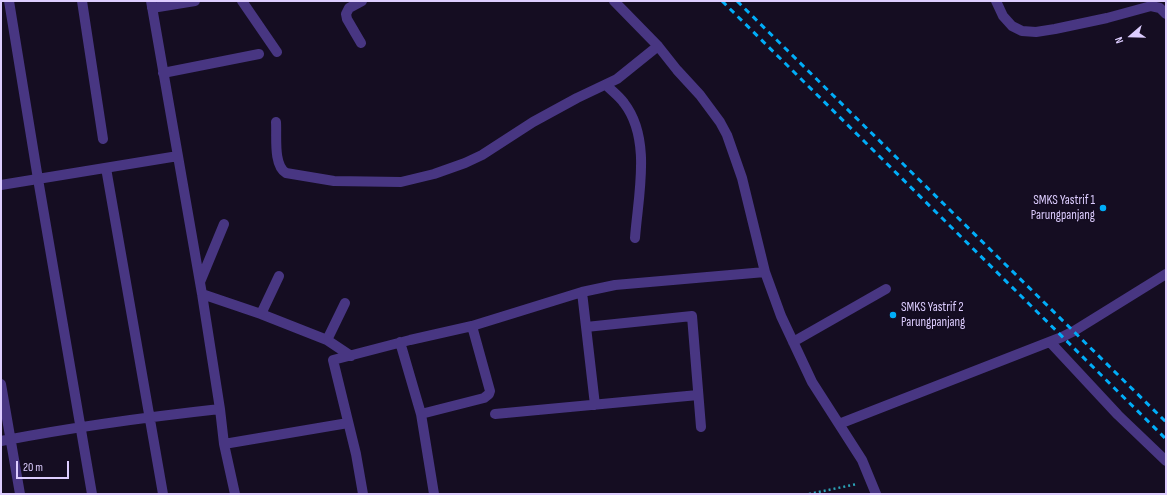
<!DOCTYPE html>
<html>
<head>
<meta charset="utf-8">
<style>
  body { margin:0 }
  #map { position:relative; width:1167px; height:495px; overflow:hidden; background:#150d22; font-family:"Sofia Sans Condensed",sans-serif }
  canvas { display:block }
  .frame { position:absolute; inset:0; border:2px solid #ddcdff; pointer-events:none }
  .north { position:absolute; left:1111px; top:16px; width:40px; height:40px; -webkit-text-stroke:3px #150d22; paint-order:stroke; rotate:250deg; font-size:11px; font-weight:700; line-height:16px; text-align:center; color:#ddcdff }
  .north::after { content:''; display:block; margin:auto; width:14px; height:18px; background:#ddcdff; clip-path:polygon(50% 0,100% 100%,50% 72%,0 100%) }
  .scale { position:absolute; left:16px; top:461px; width:53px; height:18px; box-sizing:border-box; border:2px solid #ddcdff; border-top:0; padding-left:5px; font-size:12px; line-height:14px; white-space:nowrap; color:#ddcdff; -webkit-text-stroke:3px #150d22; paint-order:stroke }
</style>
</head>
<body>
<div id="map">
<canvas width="1167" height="495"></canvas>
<div class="frame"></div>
<div class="north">N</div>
<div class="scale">20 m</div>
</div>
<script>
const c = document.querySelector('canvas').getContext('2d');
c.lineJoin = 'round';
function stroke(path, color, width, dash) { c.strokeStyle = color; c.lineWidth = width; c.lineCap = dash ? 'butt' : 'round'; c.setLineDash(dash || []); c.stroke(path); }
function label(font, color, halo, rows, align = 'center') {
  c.font = font + ' "Sofia Sans Condensed",sans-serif'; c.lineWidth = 3; c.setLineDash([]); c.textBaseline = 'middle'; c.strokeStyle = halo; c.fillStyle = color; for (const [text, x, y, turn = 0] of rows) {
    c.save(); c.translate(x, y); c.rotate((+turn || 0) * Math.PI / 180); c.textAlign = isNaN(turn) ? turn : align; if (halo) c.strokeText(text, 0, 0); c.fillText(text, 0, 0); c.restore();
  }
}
const path = new Path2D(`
  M809,494L857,484`);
const minor = new Path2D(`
  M9,1L38,179L92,494
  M82,1L103,139
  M151,1L202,294L220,409L224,444L235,494
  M242,1L277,52
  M614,1L658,46L677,70L700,95L720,122L727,135L742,178L765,272L781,316L812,382L862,460L876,494
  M996,1L1003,16L1012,26L1022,31L1036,32L1055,29L1107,18L1151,6L1160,8L1166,14
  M152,8L195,1
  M361,43L347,19L346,14L349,8L362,1
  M163,73L259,54
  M606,85C612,91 619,96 624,103C652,139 638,196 635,238
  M276,122C277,136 273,165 286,173L334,181L401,182L434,174L465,163L482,155L533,122L577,98L617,79L658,46
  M106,168L163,494
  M1,185L178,156
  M200,282L224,224
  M582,292L595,405
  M202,294L261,314L327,340L351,356
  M261,314L279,276
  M586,327L692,316L701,427
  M327,340L345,303
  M400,342L421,414L434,494
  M793,342L886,289
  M1050,342L1118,415L1166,461
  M1,384L20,494
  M421,414L484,398L489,394L490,391L472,326
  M495,414L698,395
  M839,424L1062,337L1074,331L1166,274
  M1,441C74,427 147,417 220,409
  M224,444L348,423
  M363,494L356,454L333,360L410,340L472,326L582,292L615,285L765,272`);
const rail = new Path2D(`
  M722,1L1166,439
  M737,1L1166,422`);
const markers = [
  [1103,208,4,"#00adf8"],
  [893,315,4,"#00adf8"]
];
const poiNames = [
  ["SMKS Yastrif 1",1095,201],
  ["Parungpanjang",1095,216],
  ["SMKS Yastrif 2",901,308,"left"],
  ["Parungpanjang",901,323,"left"]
];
stroke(path, '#2ba2b6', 2.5, [2, 3]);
stroke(minor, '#483682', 10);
stroke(rail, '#00adf8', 3, [6, 5]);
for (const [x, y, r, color] of markers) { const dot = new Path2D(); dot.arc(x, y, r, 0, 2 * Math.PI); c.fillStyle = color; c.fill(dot); stroke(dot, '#150d22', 1.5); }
label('13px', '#ddcdff', '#150d22', poiNames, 'right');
</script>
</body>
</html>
